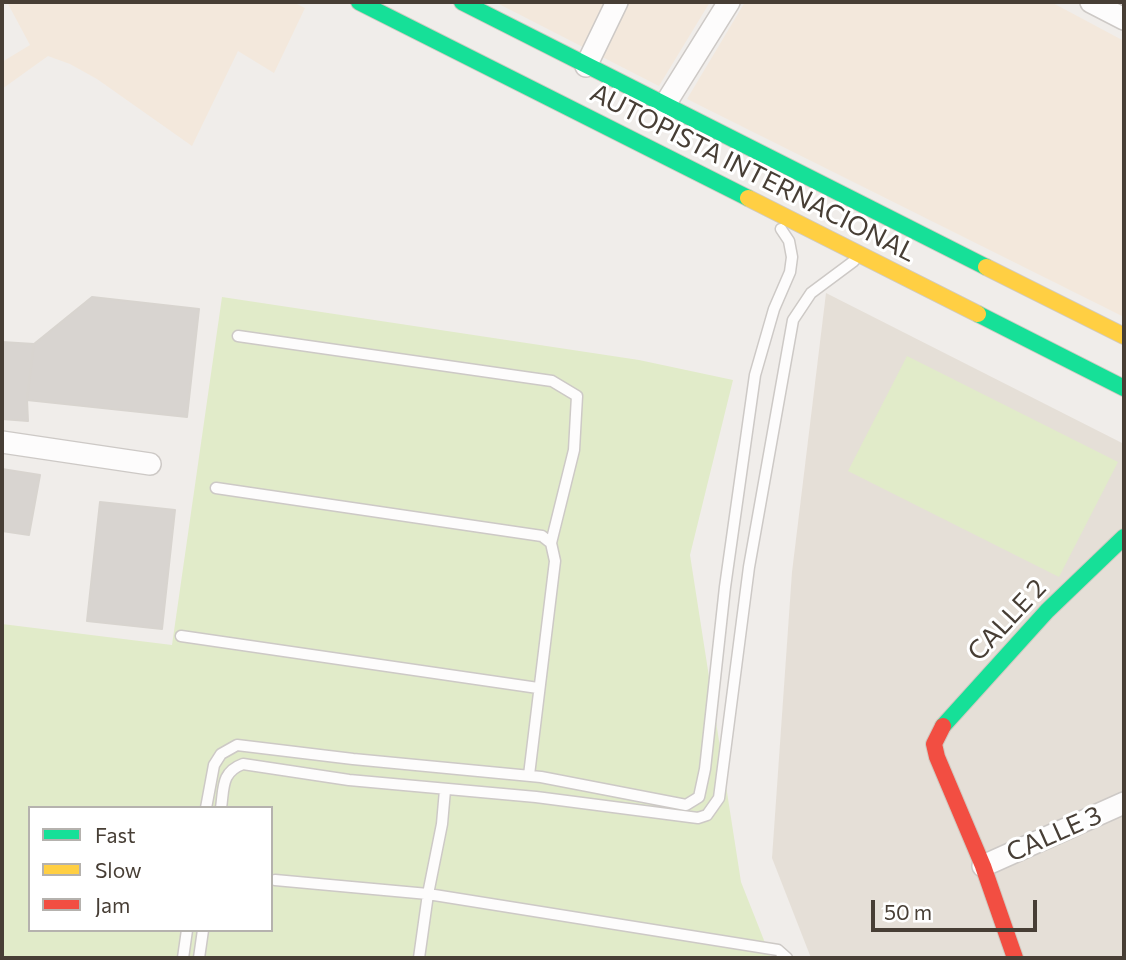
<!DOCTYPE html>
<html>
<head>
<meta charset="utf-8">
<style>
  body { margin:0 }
  #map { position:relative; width:1126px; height:960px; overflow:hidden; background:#f0edea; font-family:Commissioner,sans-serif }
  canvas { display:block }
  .frame { position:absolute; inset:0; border:4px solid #473e35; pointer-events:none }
  .legend { position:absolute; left:28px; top:806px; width:245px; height:126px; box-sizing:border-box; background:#fff; border:2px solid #b5b2ae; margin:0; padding:9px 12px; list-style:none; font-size:21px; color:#473e35 }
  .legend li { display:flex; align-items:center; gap:14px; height:35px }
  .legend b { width:35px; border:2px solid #b5b2ae }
  .scale { position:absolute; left:871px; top:900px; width:166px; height:32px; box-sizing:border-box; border:4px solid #473e35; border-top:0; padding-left:9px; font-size:21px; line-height:24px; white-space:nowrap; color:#473e35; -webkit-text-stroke:5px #fff; paint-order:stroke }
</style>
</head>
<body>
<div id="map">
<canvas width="1126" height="960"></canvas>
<div class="frame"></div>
<ul class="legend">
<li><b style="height:9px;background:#16e098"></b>Fast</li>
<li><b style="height:9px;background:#ffcf43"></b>Slow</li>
<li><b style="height:9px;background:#f24e42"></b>Jam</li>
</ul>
<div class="scale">50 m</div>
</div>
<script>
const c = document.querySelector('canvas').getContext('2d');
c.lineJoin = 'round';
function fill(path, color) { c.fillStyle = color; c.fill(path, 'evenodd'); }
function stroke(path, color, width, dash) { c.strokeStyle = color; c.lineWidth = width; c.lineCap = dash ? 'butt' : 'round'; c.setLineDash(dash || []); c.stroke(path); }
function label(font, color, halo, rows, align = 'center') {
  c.font = font + ' Commissioner,sans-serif'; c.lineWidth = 6; c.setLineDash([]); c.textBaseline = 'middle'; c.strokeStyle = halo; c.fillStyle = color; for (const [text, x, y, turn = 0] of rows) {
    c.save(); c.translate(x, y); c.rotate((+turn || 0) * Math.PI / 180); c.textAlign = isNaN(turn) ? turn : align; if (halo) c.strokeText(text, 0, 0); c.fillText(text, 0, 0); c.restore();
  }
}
const residential = new Path2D(`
  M826,293L1124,444V958H811L772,858L792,572Z`);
const commercial = new Path2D(`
  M7,2H293L305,8L274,73L238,51L192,146L97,79L70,64L48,56L2,89V62L30,45Z
  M495,2H710L659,86Z
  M745,2H1051L1124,41V317L687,99Z`);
const green = new Path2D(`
  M222,297L639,360L733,380L690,555L741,882L771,958H2V624L172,645ZM30,808H271V930H30Z
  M907,356L1118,462L1059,577L848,471Z`);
const building = new Path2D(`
  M92,297L199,309L187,417L27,400L34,344Z
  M2,342L34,344L27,400L28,421L2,419Z
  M2,469L40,475L29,535L2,531Z
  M100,502L175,510L162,629L87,621Z`);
const lane = new Path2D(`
  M238,336L552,381L577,396L574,450L551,543L555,561L529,775
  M216,488L542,536L551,543
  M181,636L538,688
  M206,808L214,765L221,754L237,745L353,759L541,777L686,805L699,797L705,769L725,587L755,375L774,309L790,272L792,257L789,241L781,229
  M221,808C224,788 221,772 243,764L349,780L536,797L698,818L707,815L719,798L749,567L793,320L811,293L854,261
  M275,880L428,894L778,950L787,958
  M183,958L187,930
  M199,958L203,930
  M419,958L428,894L442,824L445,790`);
const street = new Path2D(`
  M1091,2L1124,19
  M586,66L617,2
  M664,106L729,2
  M2,442L150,464
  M983,866L1124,803`);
const fast = new Path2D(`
  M359,2L748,198
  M462,2L986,267
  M978,314L1124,388
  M943,726L1047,611L1124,537`);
const slow = new Path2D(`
  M748,198L978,314
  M986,267L1124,336`);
const jam = new Path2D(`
  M943,726L934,744L937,757L983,866L1015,958`);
const streetNames = [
  ["AUTOPISTA INTERNACIONAL",753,173,27],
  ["CALLE 2",1007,620,-47],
  ["CALLE 3",1054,834,-24]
];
fill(residential, '#e5dfd7');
fill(commercial, '#f3e8dc');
fill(green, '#e1ebc9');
fill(building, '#d8d4d0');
stroke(building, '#d8d4cf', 2);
stroke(lane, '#cdc9c6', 13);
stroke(street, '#cdc9c6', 24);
stroke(fast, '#d0cac1', 18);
stroke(slow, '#d0cac1', 18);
stroke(jam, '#d0cac1', 18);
stroke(lane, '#fdfcfc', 10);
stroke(street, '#fdfcfc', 21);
stroke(fast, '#16e098', 16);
stroke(slow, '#ffcf43', 16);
stroke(jam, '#f24e42', 16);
label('26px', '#473e35', '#fff', streetNames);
</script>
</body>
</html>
